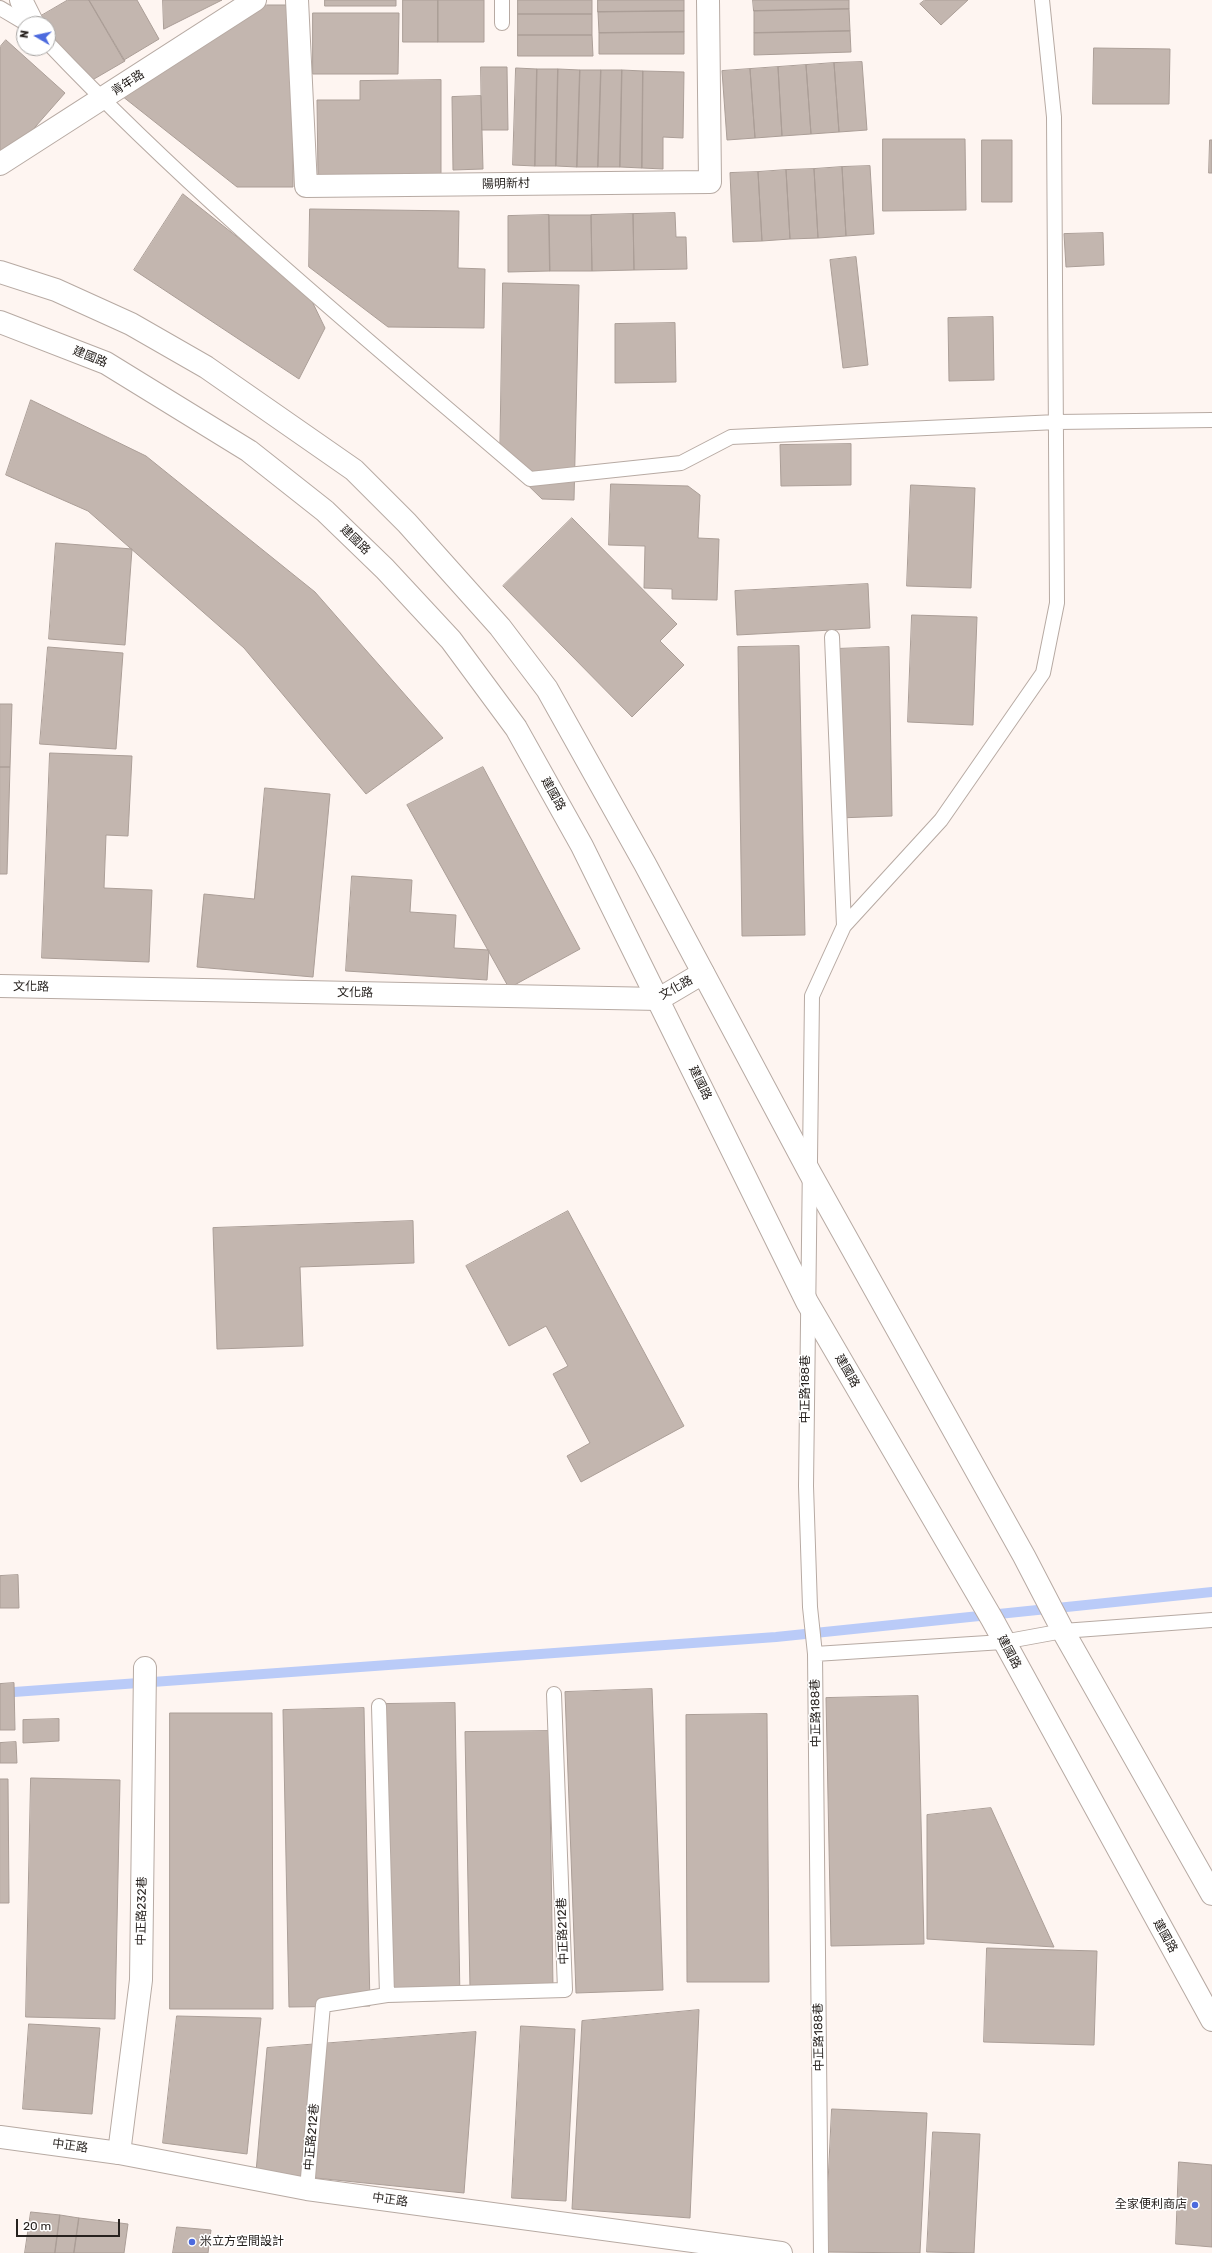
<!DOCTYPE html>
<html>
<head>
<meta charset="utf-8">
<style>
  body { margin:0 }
  #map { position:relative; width:1212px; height:2253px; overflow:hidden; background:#fef5f1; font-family:Rubik,sans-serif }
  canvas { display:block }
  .north { position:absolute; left:16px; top:16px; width:40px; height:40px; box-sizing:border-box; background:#fff; border:1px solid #a9a7a5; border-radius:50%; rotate:279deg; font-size:11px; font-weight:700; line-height:16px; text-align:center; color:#27221f }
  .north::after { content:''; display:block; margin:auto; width:14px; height:18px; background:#4c6ade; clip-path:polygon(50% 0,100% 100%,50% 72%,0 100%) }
  .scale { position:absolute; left:16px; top:2219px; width:104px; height:18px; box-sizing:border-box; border:2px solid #27221f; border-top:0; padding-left:5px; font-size:12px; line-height:14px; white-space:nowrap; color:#27221f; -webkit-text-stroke:3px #fff; paint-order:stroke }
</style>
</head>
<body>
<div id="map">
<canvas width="1212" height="2253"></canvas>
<div class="north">N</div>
<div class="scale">20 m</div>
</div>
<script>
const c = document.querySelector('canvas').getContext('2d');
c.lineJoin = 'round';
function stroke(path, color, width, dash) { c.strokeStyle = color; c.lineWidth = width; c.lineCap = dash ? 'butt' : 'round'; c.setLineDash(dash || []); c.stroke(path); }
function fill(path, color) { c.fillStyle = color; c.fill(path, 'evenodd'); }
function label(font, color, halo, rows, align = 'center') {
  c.font = font + ' Rubik,"Noto Sans TC",sans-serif'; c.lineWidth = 3; c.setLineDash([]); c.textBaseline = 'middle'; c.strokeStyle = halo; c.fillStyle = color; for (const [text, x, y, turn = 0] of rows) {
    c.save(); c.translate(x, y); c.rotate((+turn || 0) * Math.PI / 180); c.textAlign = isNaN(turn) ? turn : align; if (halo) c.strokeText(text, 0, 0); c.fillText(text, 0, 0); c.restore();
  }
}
const stream = new Path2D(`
  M0,1693L776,1637L1212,1592`);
const building = new Path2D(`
  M68,0H89L125,61L82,86L48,28V24H46L41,16Z
  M89,0H137L159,39L124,60Z
  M163,0H222L164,29Z
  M325,0H396V6H325Z
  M403,0H438V42H403Z
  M438,0H484V42H438Z
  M518,0H592V14H518Z
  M598,0H684V11L598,12Z
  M753,0H849V9L754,11Z
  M925,0H968L941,25L920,4Z
  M267,5H294L293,187H237L122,96Z
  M849,9L850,31L754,33V11Z
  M684,11V32L599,33L598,12Z
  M313,13H399L398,74H313Z
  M518,14H592V35H518Z
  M850,31L851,52L754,55V33Z
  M684,32V54H599V33Z
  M518,35H592L593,56H518Z
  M6,40L65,93L14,151L0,158V47Z
  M1094,48L1170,49L1169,104H1093Z
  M862,62L867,130L839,132L834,63Z
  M834,63L839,132L811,134L806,65Z
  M806,65L811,134L782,136L778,67Z
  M481,67H507L508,130H482Z
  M778,67L782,136L755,138L750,69Z
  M516,68L537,69L535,166L513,165Z
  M537,69H558L556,166H535Z
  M558,69L580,70L577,167L556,166Z
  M750,69L755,138L727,140L722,71Z
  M580,70H601L598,167H577Z
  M601,70H622L620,167H598Z
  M622,70L643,71L642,168L620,167Z
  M643,71L684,72L683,138L663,137V169L642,168Z
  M441,80V176L318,177L317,100H360V81Z
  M481,96L483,169L453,170L452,97Z
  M883,139H965L966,210L883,211Z
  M982,140H1012V202H982Z
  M1210,140H1212V173H1209Z
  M870,166L874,234L846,236L842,167Z
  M842,167L846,236L818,238L814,169Z
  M814,169L818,238L790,239L786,170Z
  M786,170L790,239L762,241L758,172Z
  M758,172L762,241L733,242L730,173Z
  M183,194L308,293L325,328L299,379L134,270Z
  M310,209L459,211L458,268L485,269L484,328L388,327L309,267Z
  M675,213L676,237H686L687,269L634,270L633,214Z
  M633,214L634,270L592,271L591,215Z
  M549,215L550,271L508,272V216Z
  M549,215H591L592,271H550Z
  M1103,233L1104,265L1066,267L1064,234Z
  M856,257L868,365L843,368L830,260Z
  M503,283L579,285L574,500L542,499L500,458Z
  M993,317L994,380L949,381L948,318Z
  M675,323L676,382L615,383V324Z
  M31,400L146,456L315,592L443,738L366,794L244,648L88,511L6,475Z
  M851,444V485L781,486L780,445Z
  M611,484L688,486L700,495L698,538L719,539L717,600L672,599V589L644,588L645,546L609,545Z
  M911,485L975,488L971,588L907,586Z
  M572,518L677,624L660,641L684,665L632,717L503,586Z
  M56,543L132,549L125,645L49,639Z
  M868,584L870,628L737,635L735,591Z
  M912,615L977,617L973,725L908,722Z
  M799,646L805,935L742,936L738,647Z
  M48,647L123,653L116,749L40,744Z
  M889,647L892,816L838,818L835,649Z
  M0,704H12L10,767H0Z
  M50,753L132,756L128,836L106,835L104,888L152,890L149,962L42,958Z
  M0,767H10L7,874H0Z
  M483,767L580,949L509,988L407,805Z
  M265,788L330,794L313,977L197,967L204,894L254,899Z
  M352,876L412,880L410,912L456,915L454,948L489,950L487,980L346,971Z
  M568,1211L684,1426L581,1482L567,1456L590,1443L553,1374L568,1366L546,1326L509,1346L466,1266Z
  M413,1221L414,1263L300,1267L303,1346L217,1349L213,1228Z
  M18,1575L19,1608H0V1576Z
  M14,1683L15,1730H0V1684Z
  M652,1689L663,1990L576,1993L565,1692Z
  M918,1696L924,1944L831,1946L826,1698Z
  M455,1703L460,2000L387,2002L382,1704Z
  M364,1708L370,2006L289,2007L283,1710Z
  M170,1713H272L273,2009H170Z
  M767,1714L769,1982H687L686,1715Z
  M59,1719V1741L23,1743V1720Z
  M549,1731L553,1987L470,1988L465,1732Z
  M16,1742L17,1763H0V1743Z
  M31,1778L120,1780L115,2019L26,2017Z
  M0,1779H8L9,1903H0Z
  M991,1808L1054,1947L927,1939V1815Z
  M987,1948L1097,1951L1094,2045L984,2042Z
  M699,2010L690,2218L572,2209L582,2021Z
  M177,2016L261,2018L247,2154L163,2143Z
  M29,2024L100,2028L92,2114L23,2109Z
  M521,2026L575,2029L566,2201L512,2198Z
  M476,2032L464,2193L256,2172L267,2048Z
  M832,2109L927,2113L920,2253L825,2252Z
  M933,2132L980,2134L974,2253L927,2252Z
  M1179,2162L1212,2165V2247L1176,2244Z
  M31,2212L60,2215L55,2253H25Z
  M60,2215L79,2218L74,2253H55Z
  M79,2218L128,2224L124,2253H74Z
  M177,2227L211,2230L208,2253H173Z`);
const lane = new Path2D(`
  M0,8L27,24
  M502,23V0
  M48,43C197,200 366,338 530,479L681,463L731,437L1057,422L1212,420
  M832,637L844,926
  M815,1654L1003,1642L1063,1631L1212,1620
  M379,1706L387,1995
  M307,2189L323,2005L387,1995L565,1990L554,1694
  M821,2253L815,1654L810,1607L806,1486L812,996L844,926L941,820L1043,673L1057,603L1054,117L1042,0`);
const street = new Path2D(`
  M21,0L33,24
  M297,0L306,186L710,182L708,0
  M0,164L255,0
  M0,986L659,999L703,973
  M119,2153L141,1980L145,1668`);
const secondary = new Path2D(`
  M0,272L56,290L131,324L206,367L354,470L407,523L449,570L500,627L547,689L645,864L810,1173L1024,1556L1063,1631L1212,1894
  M0,322L106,363L249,451L325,511L385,569L451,640L516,728L582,846L807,1302L992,1619L1212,2020`);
const primary = new Path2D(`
  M0,2137L119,2153L307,2189L781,2253`);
const markers = [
  [1195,2205,4,"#4c6ade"],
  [192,2242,4,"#4c6ade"]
];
const streetNames = [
  ["青年路",128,83,-33],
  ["陽明新村",506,184,-1],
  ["建國路",90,357,22],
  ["建國路",355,540,44],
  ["建國路",553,794,61],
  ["文化路",31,987,1],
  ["文化路",676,988,-29],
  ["文化路",355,993,1],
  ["建國路",700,1083,64],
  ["建國路",847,1371,60],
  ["中正路188巷",806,1389,-90],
  ["建國路",1009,1652,62],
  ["中正路188巷",816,1713,-91],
  ["中正路232巷",142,1911,-89],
  ["中正路212巷",563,1931,-92],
  ["建國路",1165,1936,61],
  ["中正路188巷",819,2037,-91],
  ["中正路212巷",312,2137,-85],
  ["中正路",70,2146,8],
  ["中正路",390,2200,8]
];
const poiNames = [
  ["全家便利商店",1187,2205],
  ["米立方空間設計",200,2242,"left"]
];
stroke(stream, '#bacbf8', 10);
fill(building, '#c3b6af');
stroke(building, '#ab9e97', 1);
stroke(lane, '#b7aaa3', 16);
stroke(street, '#b7aaa3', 24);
stroke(secondary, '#b7aaa3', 24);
stroke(primary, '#b7aaa3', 24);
stroke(lane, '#fff', 14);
stroke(street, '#fff', 22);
stroke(secondary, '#fff', 22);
stroke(primary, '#fff', 22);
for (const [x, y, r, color] of markers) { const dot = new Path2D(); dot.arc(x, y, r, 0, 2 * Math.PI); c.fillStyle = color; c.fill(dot); stroke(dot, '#fff', 1.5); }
label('12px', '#27221f', '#fff', streetNames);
label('12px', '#27221f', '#fff', poiNames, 'right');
</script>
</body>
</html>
